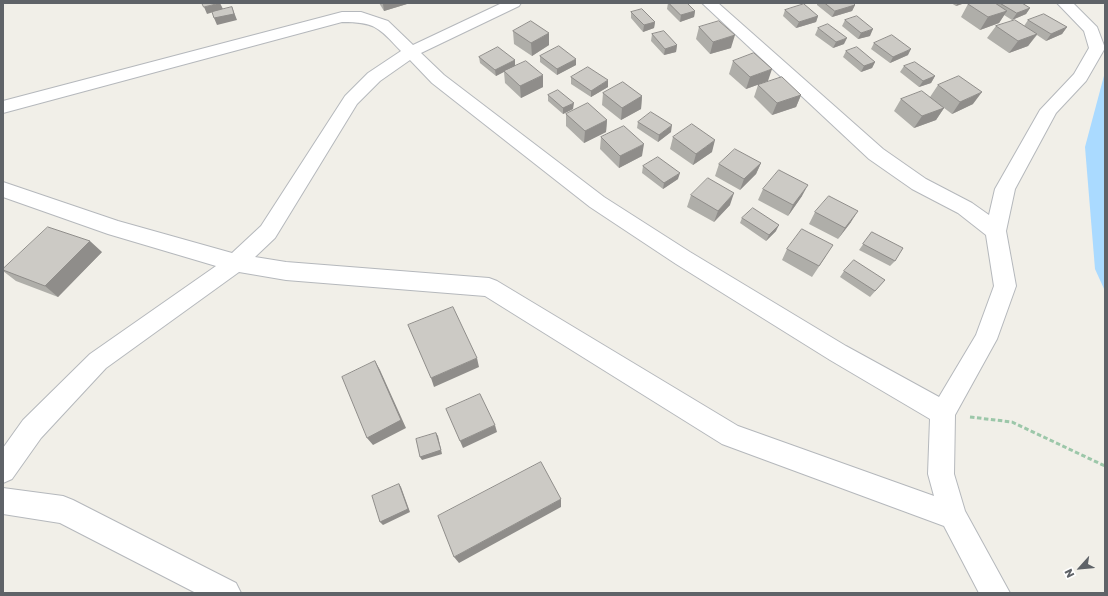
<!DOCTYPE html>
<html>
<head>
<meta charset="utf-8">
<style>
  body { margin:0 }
  #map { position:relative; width:1108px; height:596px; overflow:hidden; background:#f1efe8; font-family:"Golos Text",sans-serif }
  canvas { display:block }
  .frame { position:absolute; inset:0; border:4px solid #5f6368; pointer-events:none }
  .north { position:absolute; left:1060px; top:548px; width:40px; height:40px; -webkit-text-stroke:3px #fff; paint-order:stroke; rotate:243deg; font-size:11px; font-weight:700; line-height:16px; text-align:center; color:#5f6368 }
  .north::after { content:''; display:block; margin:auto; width:14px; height:18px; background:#5f6368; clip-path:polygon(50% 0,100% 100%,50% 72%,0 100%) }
</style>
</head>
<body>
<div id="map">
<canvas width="1108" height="596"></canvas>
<div class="frame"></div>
<div class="north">N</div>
</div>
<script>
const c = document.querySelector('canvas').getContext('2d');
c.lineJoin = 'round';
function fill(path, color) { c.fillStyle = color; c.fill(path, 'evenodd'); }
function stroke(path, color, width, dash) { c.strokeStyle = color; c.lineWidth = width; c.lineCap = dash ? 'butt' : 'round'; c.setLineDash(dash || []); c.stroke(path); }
const water = new Path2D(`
  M1105,72V291L1095,269L1085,147Z`);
const path = new Path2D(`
  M970,417L1012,422L1105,466`);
const minor = new Path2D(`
  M502,3H521L519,6L421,53L444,75L604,197L690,252L846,346L939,397L976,335L994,286L986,235L958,213L912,189L869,159L702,3H718L883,149L926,179L972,203L989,215L995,189L1040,110L1074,74L1089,48L1084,31L1057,3H1073L1097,27L1105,48L1086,81L1056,113L1015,189L1006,231L1016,286L997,339L955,415L954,474L965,511L1010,593H979L944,526L722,444L485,296L286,280L239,272L106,368L41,438L12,479L3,483V448L23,420L90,354L216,266L108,234L3,197V182L118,221L232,253L261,226L345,96L368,73L401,51C379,28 376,22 342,22L3,113V101L342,12H361L388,21L413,45ZM410,60L432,83L590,207L676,264L830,360L930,419L928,474L934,496L738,426L497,281L489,278L286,262L255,257L275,238L357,104L380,81Z
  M3,488L63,496L73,500L236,583L241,593H196L60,523L3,514Z`);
const wall = new Path2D(`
  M379,3H407V4L384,11Z
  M668,3H687L695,11L694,17L680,22L667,9Z
  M817,3H853L855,5L852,11L832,17L817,5Z
  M951,3H965L956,6Z
  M972,3H1022L1030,8L1026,14L1012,20L1004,15L999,23L980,30L961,17L968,4Z
  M785,10L818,16L816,22L796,28L783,16Z
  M631,12L655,22L654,28L643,32L631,18Z
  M845,20L870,36L858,39L842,26Z
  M1028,20L1067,27L1062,34L1046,41L1037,35L1028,46L1009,53L987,38L996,26H1024Z
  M699,27L731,48L710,54L696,39Z
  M818,28L844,44L833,48L815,35Z
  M513,31L549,45L532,56L514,44Z
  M652,34L677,45L676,52L664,55L651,41Z
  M874,43L908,55L890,63L871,49Z
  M846,51L875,62L872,68L861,72L843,57Z
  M540,56L576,65L557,75L540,62Z
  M479,57L515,60V66L509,69L543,87L521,98L505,83L504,72L496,76L480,63Z
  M733,61L768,81L746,89L729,74Z
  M904,66L935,76L931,83L919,87L900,72Z
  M571,77L608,87L591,97L571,84Z
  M758,85L801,95L796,107L772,115L754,97Z
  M938,85L973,104L952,114L931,98L944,108L936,120L914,128L894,111L901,99L930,97Z
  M603,93L642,96L641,109L621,120L602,105Z
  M548,95L573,109L563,114L548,101Z
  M566,114L607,120L606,132L584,143L566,126Z
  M638,122L671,132L658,142L637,128Z
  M601,137L642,156L619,168L600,149Z
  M673,137L712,152L693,165L670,149Z
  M761,163L756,174L740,190L715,176L719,164Z
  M643,166L678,179L663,189L642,173Z
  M763,189L802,196L788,216L758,200Z
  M691,195L730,205L714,222L687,207Z
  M815,212L851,222L838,239L809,224Z
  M742,218L776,231L766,241L740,223Z
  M872,232L895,261L890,266L859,250Z
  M787,249L826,256L812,277L782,260Z
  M102,252L58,297L16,281L3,271Z
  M844,271L885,280L870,297L840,277Z`);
const shadedWall = new Path2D(`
  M220,3L223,9L207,14L204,7Z
  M388,3H407V4L384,11L383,4Z
  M958,3H965L956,6Z
  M855,5L852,11L832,17L835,11Z
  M232,7L237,20L217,25L214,18Z
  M1030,8L1026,14L1012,20L1017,13Z
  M695,11L694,17L680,22L681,15Z
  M1007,11L999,23L980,30L988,17Z
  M818,16L816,22L796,28L799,22Z
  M655,22L654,28L643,32L644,25Z
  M1067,27L1062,34L1046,41L1051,34Z
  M873,29L870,36L858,39L861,33Z
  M549,33V45L532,56L531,43Z
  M1037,34L1028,46L1009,53L1018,41Z
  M735,35L731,48L710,54L713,42Z
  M847,38L844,44L833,48L836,42Z
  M677,45L676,52L664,55L665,49Z
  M911,49L908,55L890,63L893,57Z
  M576,59V65L557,75V69Z
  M515,60V66L496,76L495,70Z
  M875,62L872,68L861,72L864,66Z
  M772,69L768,81L746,89L750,77Z
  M543,75V87L521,98L520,86Z
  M935,76L931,83L919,87L923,81Z
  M608,80V87L591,97V91Z
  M982,92L973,104L952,114L960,102Z
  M801,95L796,107L772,115L777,103Z
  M642,96L641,109L621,120L622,108Z
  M574,103L573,109L563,114V108Z
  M944,108L936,120L914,128L922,116Z
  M607,120L606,132L584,143L585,131Z
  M672,125L671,132L658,142L659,135Z
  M715,140L712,152L693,165L696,154Z
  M644,144L642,156L619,168L620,156Z
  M761,163L756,174L740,190L744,179Z
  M680,173L678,179L663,189L664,183Z
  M808,185L802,196L788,216L793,205Z
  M734,193L730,205L714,222L718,211Z
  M858,211L851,222L838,239L845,228Z
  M779,225L776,231L766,241L769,235Z
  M90,241L102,252L58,297L45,286Z
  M477,358L479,367L434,387L431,378Z
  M375,361L380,370L406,428L373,445L367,438Z
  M495,425L497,432L463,448L460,441Z
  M436,433L438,436L442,454L422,460L420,457Z
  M399,484L401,487L410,512L383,525L380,522Z
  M561,499V507L459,563L454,557Z`);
const building = new Path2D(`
  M202,3H220L204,7Z
  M669,3H687L695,11L681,15Z
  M825,3H853L855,5L835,11Z
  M972,3H995L1007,11L988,17L968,4Z
  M1000,3H1022L1030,8L1017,13Z
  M804,4L818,16L799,22L785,10Z
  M232,7L234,14L214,18L212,12Z
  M642,9L655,22L644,25L631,12Z
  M1044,14L1067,27L1051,34L1028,20Z
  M857,16L873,29L861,33L845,20Z
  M1015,20L1037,34L1018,41L996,26Z
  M531,21L549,33L531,43L513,31Z
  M719,21L735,35L713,42L699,27Z
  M828,24L847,38L836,42L818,28Z
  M664,31L677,45L665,49L652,34Z
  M892,35L911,49L893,57L874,43Z
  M559,46L576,59L557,69L540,56Z
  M498,47L515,60L495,70L479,57Z
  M857,47L875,62L864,66L846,51Z
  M754,53L772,69L750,77L733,61Z
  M526,61L543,75L520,86L504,71Z
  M915,62L935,76L923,81L904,66Z
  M588,67L608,80L591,91L571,77Z
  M959,76L982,92L960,102L938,85Z
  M782,77L801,95L777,103L758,85Z
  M623,82L642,96L622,108L603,93Z
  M558,90L574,103L563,108L548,95Z
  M922,91L944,108L922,116L901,99Z
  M588,103L607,120L585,131L566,114Z
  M651,112L672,125L659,135L638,122Z
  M692,124L715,140L696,154L673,137Z
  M624,126L644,144L620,156L601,137Z
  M735,149L761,163L744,179L719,164Z
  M658,157L680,173L664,183L643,166Z
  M779,170L808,185L793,205L763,189Z
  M708,178L734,193L718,211L691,195Z
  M829,196L858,211L845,228L815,212Z
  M753,208L779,225L769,235L742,218Z
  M48,227L90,241L45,286L3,270V269Z
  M802,229L833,245L819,266L787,249Z
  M872,232L903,248L895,261L863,244Z
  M854,260L885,280L875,291L844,271Z
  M453,307L477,358L431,378L408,325Z
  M375,361L401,420L367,438L342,377Z
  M480,394L495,425L460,441L446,409Z
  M436,433L441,450L420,457L416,439Z
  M541,462L561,499L454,557L438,516Z
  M399,484L408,509L380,522L372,496Z`);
fill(water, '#aadaff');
stroke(minor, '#b5b8bc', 2);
stroke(path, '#9cc7a9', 3, [4.5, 2.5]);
fill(minor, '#fff');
fill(wall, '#afaea9');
fill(shadedWall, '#8f8d8a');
fill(building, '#cccac5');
stroke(building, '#8f8d8a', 1);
</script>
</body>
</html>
